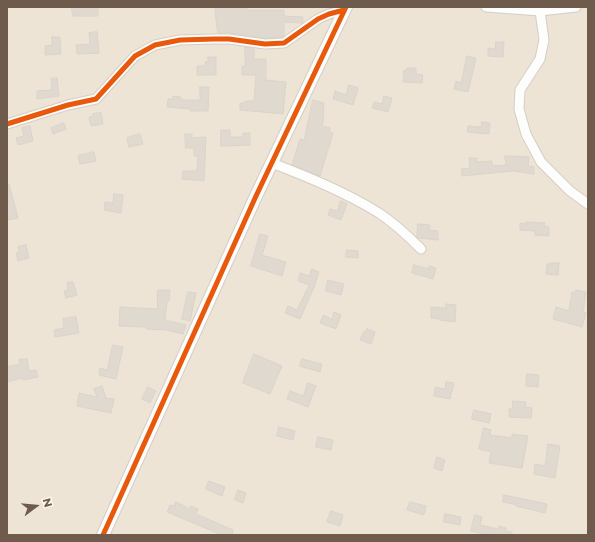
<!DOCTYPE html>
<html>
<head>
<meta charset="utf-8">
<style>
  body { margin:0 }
  #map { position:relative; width:595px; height:542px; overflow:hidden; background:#f4f1e8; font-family:Montserrat,sans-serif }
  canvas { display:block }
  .frame { position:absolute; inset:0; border:8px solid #6f5b4b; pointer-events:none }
  .north { position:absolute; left:16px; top:486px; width:40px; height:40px; -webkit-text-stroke:3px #fdf7e8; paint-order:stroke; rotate:74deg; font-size:11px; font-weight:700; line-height:16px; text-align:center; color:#6f5b4b }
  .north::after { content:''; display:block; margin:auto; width:14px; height:18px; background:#6f5b4b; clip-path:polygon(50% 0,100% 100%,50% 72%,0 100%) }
</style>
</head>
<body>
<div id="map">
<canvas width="595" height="542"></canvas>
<div class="frame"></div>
<div class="north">N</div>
</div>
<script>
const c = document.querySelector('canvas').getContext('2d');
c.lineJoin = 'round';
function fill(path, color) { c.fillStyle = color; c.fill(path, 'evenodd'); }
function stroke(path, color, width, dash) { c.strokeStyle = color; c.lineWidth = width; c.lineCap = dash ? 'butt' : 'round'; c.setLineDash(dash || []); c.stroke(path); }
const residential = new Path2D(`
  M7,7H588V535H7Z`);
const building = new Path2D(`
  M72,7H98V16H73Z
  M215,7H247V10H284V16L303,17V23L284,22V36L282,37L265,38L230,33H218Z
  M97,32L99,53L77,54L76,45L90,44L89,33Z
  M52,37H60L61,54L45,55V46L52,45Z
  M496,42H504L503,57L488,56V48L495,49Z
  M245,47L254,48V59H266V80L286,82L283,114L240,110V103H245V101H254L256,75H242V66H245Z
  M467,56L476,58L468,92L454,89L456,81L461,83Z
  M208,57H216V75H197V66H205V62H208Z
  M407,68H416V74L423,75L422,83L403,82L404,70H407Z
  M57,78L59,96L37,99V91L52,90L51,79Z
  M349,85L358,88L353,105L333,99L335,91L346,95Z
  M200,87H209L208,111H190V109L167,107L168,99H173V96L181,97V100H200Z
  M384,96L392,98L388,112L372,108L374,102L382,104Z
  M313,100L324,103L323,111H324L323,116L324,117L322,126L330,128V132L333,133L320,176L292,165L300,139L304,140Z
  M101,113L103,124L91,126L89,117L93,116V114Z
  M482,122L490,123L489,134L467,132L468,126L481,127Z
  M64,123L66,129L53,134L51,128Z
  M30,126L33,141L18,145L16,138L24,136L22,128Z
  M221,130H230V137H243V133H250V145L221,146Z
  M140,134L143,144L129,147L127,138Z
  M185,134H192V138L206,137L204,181L182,179L183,171H197L198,156H194V148H186Z
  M94,152L96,161L80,164L78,156Z
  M505,156H515L529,157L528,166L534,167V174L513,171L462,176L461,169L470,168L469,158H477V162L492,161V166L506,165Z
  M7,184H9L18,218L7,220Z
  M114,194L123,195L121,213L104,210L105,202L113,203Z
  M341,201L347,204L341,220L328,215L330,209L337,211Z
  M526,222L545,223L544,226L549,227V236L535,235V231L520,230V223L526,224Z
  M418,224L430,225L429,230L438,231V240L418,238L417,237Z
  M260,234L268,236L262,255L286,262L282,276L251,266Z
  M26,245L29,258L18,261L16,253L19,252L18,247Z
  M347,250L358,251V258L346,257Z
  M551,263H559L558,275L546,274L547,264H551Z
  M414,265L429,269V266L436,268L433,279L412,273Z
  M312,269L319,272L314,287L300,319L285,313L288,306L297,310L309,285L298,281L300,273L309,276Z
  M328,280L344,284L341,295L326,291Z
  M73,282L77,295L66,298L64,291L68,290L67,283Z
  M158,290H170L169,301H167L165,320L186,325L183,334L166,330L146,329V327L119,326L120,307L157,309Z
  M576,290L586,292L583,312L586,313L582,327L553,319L556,307L569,311L572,292H576Z
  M188,292L196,293L190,321L182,319Z
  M446,304L456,305L455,322L440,320V319L431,318V307L446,308Z
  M334,312L341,315L336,329L320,323L323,315L332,319Z
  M76,317L79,333L55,337L54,330L64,328L63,319Z
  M367,329L375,332L371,344L360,340L364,331L366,332Z
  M113,345L123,347L116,379L99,375L100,368L107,370Z
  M254,354L282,366L270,394L243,383Z
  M27,359L29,371L36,370L38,377L23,380L22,378L7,382V367L20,364L19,360Z
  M302,359L322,364L320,372L300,366Z
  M527,374L539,375L538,387L526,386Z
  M446,382L454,383L450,399L434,396L435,387L445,389Z
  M308,383L316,386L308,407L287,399L290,391L303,396Z
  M102,386L106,398L114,399L111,413L77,406L79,393L97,397L94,389Z
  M148,387L156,391L150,403L142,399Z
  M513,401L526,402L525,407L532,408L531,418L509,417V409H512Z
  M474,410L491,414L489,423L472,419Z
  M279,427L295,431L293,440L277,436Z
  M484,428L491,430L490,435L512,438V434L528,436L522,468L489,463L491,452L479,449Z
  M318,437L333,440L331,450L316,447Z
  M548,444L560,446L555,478L534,474L535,464L545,466Z
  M437,457L445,460L442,471L434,468Z
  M209,481L225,487L222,496L206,489Z
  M238,490L246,493L243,503L235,500Z
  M504,495L547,504L545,513L516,506L517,505L503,502Z
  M176,502L190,509L191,506L198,509L196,514L233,530L232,535H222L167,512L170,505L174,506Z
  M410,502L426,506L424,515L407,510Z
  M331,511L343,515L340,526L327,522Z
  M445,514L461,517L460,525L444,522Z
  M475,515L482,517L480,525L498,529L499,526L506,528L505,531L512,532V535H490L471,531Z`);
const minor = new Path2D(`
  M486,7L540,11L576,7
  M540,11L544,40L540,59L520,90L519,109L526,134L541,162L570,191L588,204
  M7,124L68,105L96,99L135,56L155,45L180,40L214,39H229L265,44L284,43L318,19L329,14L344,10
  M272,163C308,177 345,192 379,213C394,223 408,236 421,249`);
const tertiary = new Path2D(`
  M103,535L256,196L346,7`);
const cycleway = new Path2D(`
  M7,124L68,105L96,99L135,56L155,45L180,40L214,39H229L265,44L284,43L318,19L329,14L344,10
  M103,535L256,196L346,7`);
fill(residential, '#ede4d6');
fill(building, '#e0d9d0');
stroke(building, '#dcd4cb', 1);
stroke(minor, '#d3cec6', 11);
stroke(tertiary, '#d3cec6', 14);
stroke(minor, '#fdfdfc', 9);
stroke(tertiary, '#fdfdfc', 12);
stroke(cycleway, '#e8590c', 5);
</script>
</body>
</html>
